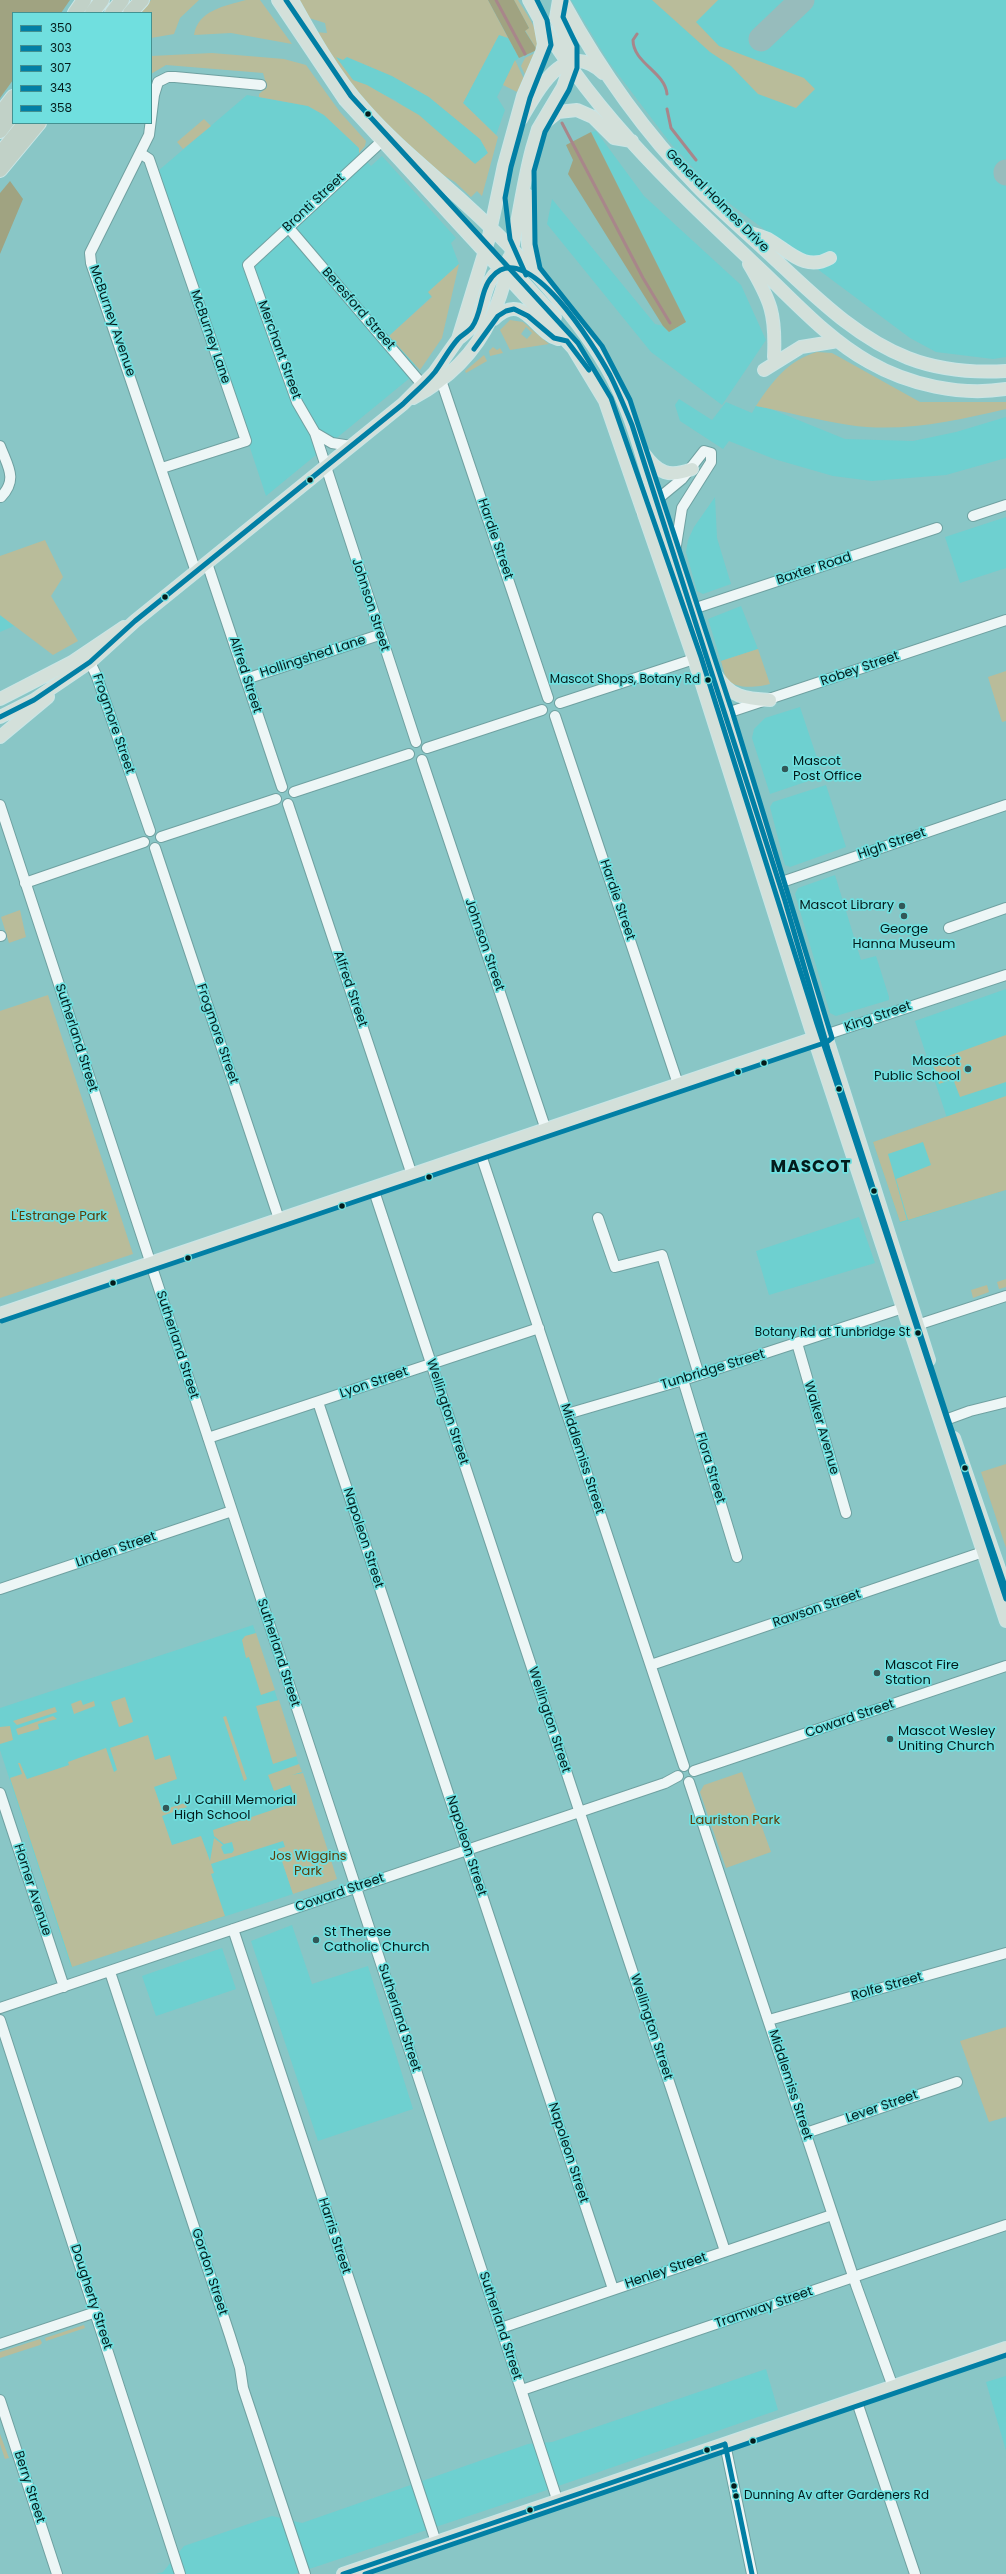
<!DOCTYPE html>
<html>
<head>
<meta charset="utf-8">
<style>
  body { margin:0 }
  #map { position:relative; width:1006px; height:2574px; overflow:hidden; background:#89c6c6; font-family:Poppins,sans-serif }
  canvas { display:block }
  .legend { position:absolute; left:12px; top:12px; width:140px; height:112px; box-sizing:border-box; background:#70dfdf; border:1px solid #449191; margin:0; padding:5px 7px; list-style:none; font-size:12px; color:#031b1b }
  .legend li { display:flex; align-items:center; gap:8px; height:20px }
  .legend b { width:20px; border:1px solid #449191 }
</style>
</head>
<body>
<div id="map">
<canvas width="1006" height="2574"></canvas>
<ul class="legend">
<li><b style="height:5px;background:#017fa5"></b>350</li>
<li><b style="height:5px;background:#017fa5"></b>303</li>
<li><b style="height:5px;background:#017fa5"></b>307</li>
<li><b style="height:5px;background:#017fa5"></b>343</li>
<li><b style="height:5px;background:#017fa5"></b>358</li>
</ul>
</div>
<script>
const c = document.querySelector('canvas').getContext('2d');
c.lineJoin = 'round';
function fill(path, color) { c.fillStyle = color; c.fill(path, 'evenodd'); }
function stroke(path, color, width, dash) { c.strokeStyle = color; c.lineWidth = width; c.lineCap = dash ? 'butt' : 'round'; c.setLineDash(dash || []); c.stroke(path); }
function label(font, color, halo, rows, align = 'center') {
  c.font = font + ' Poppins,sans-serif'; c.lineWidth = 3.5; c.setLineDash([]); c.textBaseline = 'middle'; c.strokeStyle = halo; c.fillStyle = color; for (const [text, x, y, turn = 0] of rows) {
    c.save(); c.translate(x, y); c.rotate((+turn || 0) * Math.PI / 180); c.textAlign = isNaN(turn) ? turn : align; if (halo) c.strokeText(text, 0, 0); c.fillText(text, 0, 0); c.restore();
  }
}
const built = new Path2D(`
  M571,0H1006V357L993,359L936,352L910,338L718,195L671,144L608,61Z
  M499,34L508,38L519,58L515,61L497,97L505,110L496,135L463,103Z
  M335,56L347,57L392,76L429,97L480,139L488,153L475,164L395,100L353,80Z
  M247,95L308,106L324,115L359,148V153L371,166L382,156L456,238L451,243L459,264L429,292L432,296L389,336L415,365L411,377L266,496L158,171Z
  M596,131L644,196L741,285L766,340L722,405L651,352L547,224L552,199L655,324L663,326L669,332L686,322L591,132Z
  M679,399L712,420L726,402L752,413L756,406L771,409L845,439L913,441L956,432L1006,417V458L946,475L872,481L833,476L774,459L729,441L723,449L680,421L675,405Z
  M715,497L717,538L731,584L703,594L697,591L686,552L688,540L694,527Z
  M1006,517V568L960,583L945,537Z
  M741,606L758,649L721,661L708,619Z
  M0,615L14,626L0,632Z
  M800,707L823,776L770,794L752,738L754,729L765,718Z
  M826,785L846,847L790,867L785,865L770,807L773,802Z
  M835,875L861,960L876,956L889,997V1000L836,1016L830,1013L795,894L798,888Z
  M1006,989V1190L900,1223L873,1142L947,1118L915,1021Z
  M859,1217L875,1263L769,1295L756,1251Z
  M253,1625L322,1835L278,1849L293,1894L71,1967L0,1750V1708Z
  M292,1925L312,1984L368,1966L413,2109L318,2141L251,1941Z
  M222,1948L236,1989L156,2016L142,1976Z
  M766,2369L778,2410L538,2493L294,2574H156L163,2572L184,2546L272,2516L302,2523L528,2444L552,2442Z
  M1006,2376V2451L986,2382Z`);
const green = new Path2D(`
  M151,0H199L180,18L174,34L151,38V13H141Z
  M246,0H260L292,44L231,33L194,35C198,10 225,6 246,0Z
  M298,0H488L508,38L499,35L463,103L498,137L482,196L477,191L471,197L455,182L433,169L356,96L315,32L327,33L325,23L306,17ZM336,57L343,60L347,57L392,76L429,97L480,139L488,153L475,164L419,115L367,85L353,80Z
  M514,0H518C525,12 544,36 537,50L525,30L529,28Z
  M652,0H718L696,22L719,46L804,78L815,89L796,108L758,94L731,66L710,52Z
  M537,52L526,77L521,66L525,58Z
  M212,53L284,59L306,65L340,112L366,141L365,146L359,153V148L324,115L308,106L259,97V94L267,87L263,73L166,65L151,74V56Z
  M515,60L524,79L517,92L503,85Z
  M204,119L211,126L183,149L177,142Z
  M459,264L442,338L420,370L389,336L432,297L428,292Z
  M510,320L523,322L549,344L510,350L500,330ZM526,327L532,333L527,339L521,334Z
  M493,347L497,350L500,348L503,353L490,356L489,351Z
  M817,352L832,353L920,402H1006V409C955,421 901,433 849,425C817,420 786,412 756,406C772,382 788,360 817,352Z
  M484,355L487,361L466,373L465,371Z
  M45,540L63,577L51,596L78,641L53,655L0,615V556Z
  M758,649L770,684C759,687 735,690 727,679C724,675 723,667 721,661Z
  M1006,671V721L1002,722L988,677Z
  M20,910L26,937L9,943L1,917Z
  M48,995L133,1254L0,1298V1011Z
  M1006,1035V1082L960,1097L953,1079L939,1084L932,1062Z
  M1006,1096V1190L908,1220L896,1179L931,1165L923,1142L888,1154L907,1220L900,1222L873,1142Z
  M1006,1279V1287L999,1289L997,1282Z
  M987,1285L989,1292L973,1298L971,1290Z
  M1006,1464V1548L981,1472Z
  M256,1633L275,1690L261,1695L249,1657L246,1658L242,1640L245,1636Z
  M125,1697L133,1722L119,1727L111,1702Z
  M81,1700L83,1705L94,1701L95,1706L74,1714L71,1704Z
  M279,1700L297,1756L273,1764L256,1706Z
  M55,1707L57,1712L17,1725L13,1721Z
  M53,1716L57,1719L38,1724L39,1729L18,1735L16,1729Z
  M226,1716L247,1779L244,1781L223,1717Z
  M10,1726L13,1740L0,1744V1727Z
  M148,1735L155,1760L170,1755L177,1779L154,1787L162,1810L185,1803L187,1807L162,1816L172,1845L201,1836L210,1861L214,1838L223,1845L221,1847L224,1854L232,1853L234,1850L232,1842L224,1844L214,1836L213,1830L296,1802L290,1785L274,1791L268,1775L299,1764L302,1772L292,1775L303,1773L337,1879L293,1894L278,1849L285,1847L283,1841L220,1861L211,1864L214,1873L211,1874L225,1916L72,1967L10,1778L22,1774L18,1763H20L27,1779L69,1765L68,1762L106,1748L114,1772L117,1770L110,1748Z
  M742,1772L771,1852L726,1868L700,1792L704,1785Z
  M1006,2027V2117L989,2122L960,2041Z
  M84,2325L85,2328L46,2341L45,2338Z
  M40,2339L42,2343L40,2345L0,2358V2352Z
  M0,2434L9,2458L5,2459L0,2444Z`);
const forest = new Path2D(`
  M0,0H70L61,13H13V80L0,98Z
  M488,0H514L529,28L525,31L537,50L519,58Z
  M591,132L686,322L669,332L663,326L568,174L573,160L566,145Z
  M10,181L23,199L0,254V193Z`);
const stream = new Path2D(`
  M496,0L525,54
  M637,34L633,40C633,63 665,72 667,94
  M667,109L671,128L696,160
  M562,123L643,278L670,323`);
const taxiway = new Path2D(`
  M761,39L802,0
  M1006,173V172`);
const minor = new Path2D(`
  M381,142L248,265L297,402L315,433L416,742
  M140,153L149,159L246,441L162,468
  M288,227L426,389
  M441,380L548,698
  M315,433L332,443L351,446
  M0,446C8,467 18,479 1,497
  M642,512L682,479L704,451L711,453V462L682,508L674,558
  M973,516L1006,505
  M207,563L282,787
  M196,572L91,263L90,253L149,135L154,95L158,82L168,77H175L261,85
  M690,610L937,528
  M90,662L97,677L150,831
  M246,679L379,635
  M560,703L694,659
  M555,716L678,1084
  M718,716L1006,620
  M427,748L542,710
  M422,760L546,1130
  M294,792L409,754
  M288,804L412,1175
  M0,805L558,2502
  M161,837L276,799
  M155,848L279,1219
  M25,883L144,842
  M779,883L1006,805
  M949,928L1006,908
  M0,936H1
  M825,1035L1006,975
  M480,1152L684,1766
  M373,1188L725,2251
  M598,1218L615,1267L662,1255L699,1375
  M917,1325L1006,1296
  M797,1343L846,1513
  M683,1380L737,1557
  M318,1402L613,2289
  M567,1414L683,1380L903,1308
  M948,1419L970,1411L1006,1402
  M208,1438L539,1328
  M0,1589L232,1511
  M651,1665L983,1552
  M694,1771L1006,1666
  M689,1782L856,2285L893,2387
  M0,1793L64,1987
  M233,1929L436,2542
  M110,1972L230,2336L240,2368L243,2388L305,2574
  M0,2008L665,1783L678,1776
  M0,2020L180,2574
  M769,2020L1006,1953
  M806,2133L957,2082
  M501,2328L832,2215
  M0,2344L96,2312
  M522,2390L1006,2225
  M856,2399L915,2574
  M0,2400L57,2574
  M725,2444L752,2574`);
const major = new Path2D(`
  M278,0L345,100L573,348L605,401L694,659L810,1026L1006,1621
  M292,0C313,38 335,77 364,109C393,142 427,169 459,198C509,243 572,308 606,366C631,408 642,456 656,502C671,551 687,600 703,649C780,885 852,1123 929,1360
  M529,0C584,105 676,190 761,270C795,302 828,339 869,362C909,385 960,396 1006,389
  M562,0C599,68 643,131 697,186C723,213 752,237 779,263C818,299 857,338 908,358C939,370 973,373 1006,371
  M521,119C538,91 564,37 603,73
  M543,124L558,112L577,110L593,117L614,138L632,141
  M527,195L528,245L536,273
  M750,233C756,235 763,237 768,239C789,251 805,272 830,258
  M509,258L522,281L555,317
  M749,264C771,301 776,314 774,357
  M494,319C524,290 534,332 558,339
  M458,339C465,333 473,328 477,319C486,302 484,274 506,267
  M764,370L801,347L838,341
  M413,398C518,342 506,248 532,149L538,129L563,87L570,67V48L556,18L559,0
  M644,454C658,473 669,478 692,469
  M716,675C730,697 745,699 770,700
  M0,699L72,662L124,627
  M0,717L34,700L90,662L135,621L403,404L434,373L458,339L488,241L504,165L523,96L542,52L544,44L540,22
  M0,737L48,697
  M0,1314L821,1036
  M954,1438L1006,1589
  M343,2574L1006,2348`);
const highway = new Path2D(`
  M75,13L84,0
  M92,13L102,0
  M112,13L122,0
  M130,13L142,0
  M0,114L13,97
  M0,131L13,114
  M0,154L25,123
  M0,170L39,123`);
const bus1 = new Path2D(`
  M474,349L498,316L506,311L514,309L528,316L554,338L567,341L589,370
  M0,717L34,700L90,662L135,621L403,404C413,394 426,383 435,372C443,361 449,349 458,339C462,335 468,332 472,327C482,314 480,290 492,277C527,235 596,349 610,375C618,391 625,408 632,425L785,901L828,1049L948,1419L1006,1589`);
const bus2 = new Path2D(`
  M526,275L510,239L505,198L511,167L530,98L551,45L547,20L537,0
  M2,1321L827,1042L832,1038L732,711L630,400L602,346L540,268L535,244L534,171L545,132L569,90L577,68V46L563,17L566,1`);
const bus3 = new Path2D(`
  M286,0L351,96L578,343L611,398L701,657L817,1024L1006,1599`);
const bus4 = new Path2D(`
  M725,2444L752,2574
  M343,2574L725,2444`);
const bus5 = new Path2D(`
  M365,2574L1006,2355`);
const markers = [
  [368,114,3.5,"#031b1b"],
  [310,480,3.5,"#031b1b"],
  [165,597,3.5,"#031b1b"],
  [708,680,3.5,"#031b1b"],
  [785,769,4,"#325757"],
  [902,906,4,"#325757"],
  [904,916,4,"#325757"],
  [764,1063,3.5,"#031b1b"],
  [968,1069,4,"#325757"],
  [738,1072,3.5,"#031b1b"],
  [839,1089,3.5,"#031b1b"],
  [429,1177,3.5,"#031b1b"],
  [874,1191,3.5,"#031b1b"],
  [342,1206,3.5,"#031b1b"],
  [188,1258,3.5,"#031b1b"],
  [113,1283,3.5,"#031b1b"],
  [918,1333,3.5,"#031b1b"],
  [965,1468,3.5,"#031b1b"],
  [877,1673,4,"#325757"],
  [890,1739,4,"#325757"],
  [166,1808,4,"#325757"],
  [316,1940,4,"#325757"],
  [753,2441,3.5,"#031b1b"],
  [707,2450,3.5,"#031b1b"],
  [734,2486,3.5,"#031b1b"],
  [736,2496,3.5,"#031b1b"],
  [530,2510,3.5,"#031b1b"]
];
const busNames = [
  ["Mascot Shops, Botany Rd",700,680],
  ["Botany Rd at Tunbridge St",910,1333],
  ["Dunning Av after Gardeners Rd",744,2496,"left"]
];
const streetNames = [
  ["General Holmes Drive",717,201,45],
  ["Bronti Street",314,203,-43],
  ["Beresford Street",358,309,49],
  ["McBurney Avenue",112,321,71],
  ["McBurney Lane",210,337,71],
  ["Merchant Street",279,350,70],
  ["Hardie Street",495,539,71],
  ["Baxter Road",814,569,-18],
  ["Johnson Street",370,605,72],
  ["Hollingshed Lane",313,657,-18],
  ["Robey Street",860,669,-19],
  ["Alfred Street",245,675,72],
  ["Frogmore Street",113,724,71],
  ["High Street",892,844,-19],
  ["Hardie Street",617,900,71],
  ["Johnson Street",484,945,71],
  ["Alfred Street",350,989,71],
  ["King Street",878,1017,-19],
  ["Frogmore Street",217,1034,71],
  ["Sutherland Street",76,1038,72],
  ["Sutherland Street",177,1345,72],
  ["Tunbridge Street",713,1370,-17],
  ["Lyon Street",374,1383,-19],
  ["Wellington Street",447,1412,72],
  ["Walker Avenue",821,1428,74],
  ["Middlemiss Street",582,1459,72],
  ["Flora Street",710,1468,73],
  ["Napoleon Street",363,1538,72],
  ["Linden Street",116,1550,-19],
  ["Rawson Street",817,1609,-19],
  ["Sutherland Street",278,1653,72],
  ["Coward Street",850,1719,-19],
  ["Wellington Street",549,1720,72],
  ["Napoleon Street",466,1846,72],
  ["Horner Avenue",32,1890,72],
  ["Coward Street",340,1893,-19],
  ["Rolfe Street",887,1987,-16],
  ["Sutherland Street",399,2018,72],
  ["Wellington Street",651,2027,72],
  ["Middlemiss Street",790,2085,72],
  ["Lever Street",882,2107,-19],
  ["Napoleon Street",568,2153,72],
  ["Harris Street",334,2236,72],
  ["Henley Street",666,2271,-19],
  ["Gordon Street",209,2272,72],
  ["Dougherty Street",91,2297,72],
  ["Tramway Street",764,2308,-19],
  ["Sutherland Street",500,2326,72],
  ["Berry Street",29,2487,72]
];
const poiNames = [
  ["Mascot",793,762],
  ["Post Office",793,777],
  ["Mascot Library",894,906,"right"],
  ["George",904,930,"center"],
  ["Hanna Museum",904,945,"center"],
  ["Mascot",960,1062,"right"],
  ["Public School",960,1077,"right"],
  ["Mascot Fire",885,1666],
  ["Station",885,1681],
  ["Mascot Wesley",898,1732],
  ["Uniting Church",898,1747],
  ["J J Cahill Memorial",174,1801],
  ["High School",174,1816],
  ["St Therese",324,1933],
  ["Catholic Church",324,1948]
];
const parkNames = [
  ["L'Estrange Park",59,1217],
  ["Lauriston Park",735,1821],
  ["Jos Wiggins",308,1857],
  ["Park",308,1872]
];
const districtNames = [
  ["MASCOT",811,1168]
];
fill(built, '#6ed0d0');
fill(green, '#b9bc9a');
fill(forest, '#a0a381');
stroke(stream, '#a8868a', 3);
stroke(taxiway, '#97bcbc', 25);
stroke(minor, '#6fa1a1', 12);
stroke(major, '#cae5e5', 14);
stroke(highway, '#cae5e5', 16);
stroke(minor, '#edf6f6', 10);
stroke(major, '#d3e0da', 12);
stroke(highway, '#c1d1c7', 14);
stroke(bus1, '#017fa5', 5);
stroke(bus2, '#017fa5', 5);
stroke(bus3, '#017fa5', 5);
stroke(bus4, '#017fa5', 5);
stroke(bus5, '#017fa5', 5);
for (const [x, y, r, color] of markers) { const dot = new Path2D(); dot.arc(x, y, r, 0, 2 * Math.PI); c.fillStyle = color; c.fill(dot); stroke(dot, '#70dfdf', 1.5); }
label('12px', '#031b1b', '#70dfdf', busNames, 'right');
label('13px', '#031b1b', '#70dfdf', streetNames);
label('13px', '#031b1b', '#70dfdf', poiNames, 'left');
label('13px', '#5c3d09', '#70dfdf', parkNames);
c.letterSpacing = '1px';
label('bold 17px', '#031b1b', '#70dfdf', districtNames);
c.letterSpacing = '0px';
</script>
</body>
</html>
